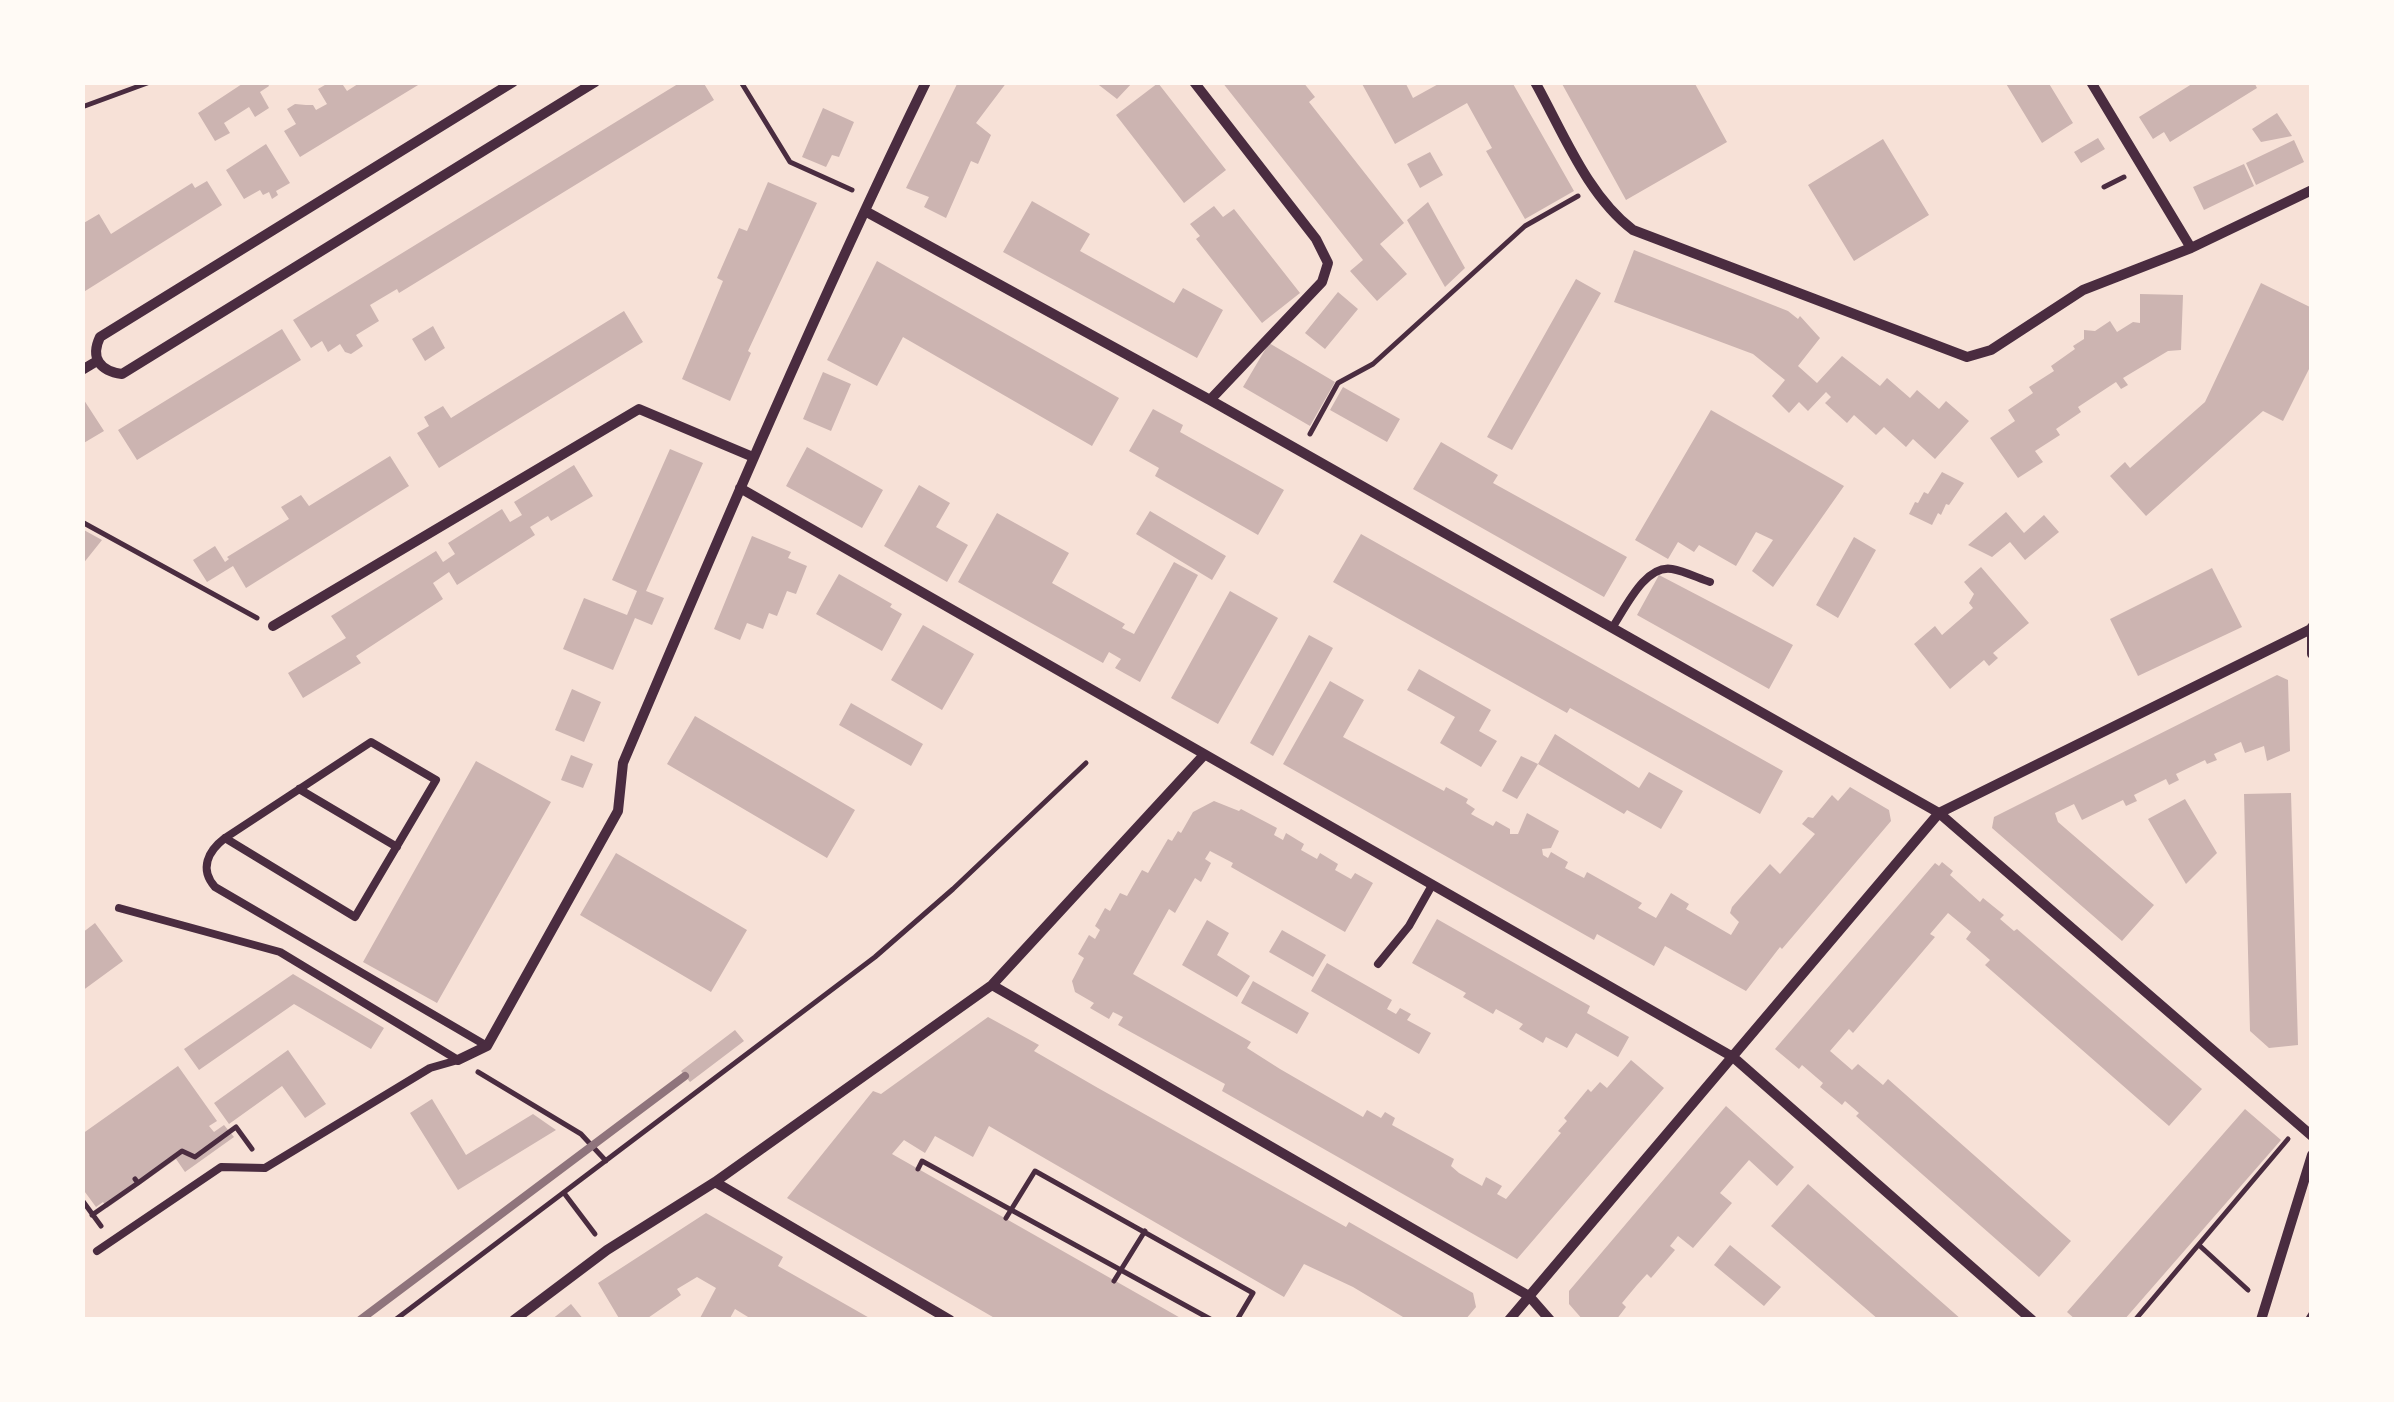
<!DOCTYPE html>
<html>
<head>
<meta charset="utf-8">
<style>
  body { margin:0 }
  #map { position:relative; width:2394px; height:1402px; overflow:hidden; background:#f7e1d7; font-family:"IBM Plex Serif",serif }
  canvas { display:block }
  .frame { position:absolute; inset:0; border:85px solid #fffaf5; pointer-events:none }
</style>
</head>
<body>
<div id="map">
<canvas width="2394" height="1402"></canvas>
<div class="frame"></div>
</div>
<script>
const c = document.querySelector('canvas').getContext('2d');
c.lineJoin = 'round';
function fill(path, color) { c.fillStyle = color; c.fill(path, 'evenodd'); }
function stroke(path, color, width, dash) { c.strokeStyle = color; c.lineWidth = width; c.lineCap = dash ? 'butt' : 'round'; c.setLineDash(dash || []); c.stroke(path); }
const building = new Path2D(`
  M245,82H267L269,86L260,92L269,108L255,117L249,107L224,123L230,133L215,141L198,113Z
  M330,82H341L347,91L361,82H423L300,157L284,131L296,124L287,109L295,104L306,105H313L316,110L327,104L318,89Z
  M681,82H703L714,100L399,293L397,289L370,305L379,321L356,335L363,346L351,354L345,352L340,344L328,352L322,341L311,348L293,320Z
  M958,82H1007L976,123L991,135L978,164L971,161L946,218L924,207L929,197L906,188Z
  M1095,82H1133L1117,99Z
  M1222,82H1303L1315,97L1309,102L1404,223L1380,244L1407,274L1377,301L1350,271L1363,260Z
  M1361,82H1405L1413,98L1442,82H1512L1574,191L1525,219L1486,151L1492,148L1467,103L1395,144Z
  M1561,82H1694L1727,142L1626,200Z
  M2005,82H2048L2073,123L2042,143Z
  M2195,82H2254L2257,88L2170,142L2164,132L2153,139L2139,117Z
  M1158,83L1226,170L1184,203L1116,115Z
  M823,108L854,122L839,157L832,155L826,167L802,157Z
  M2277,113L2292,136L2261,142L2252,129Z
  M2098,138L2105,149L2081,163L2074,152Z
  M1883,139L1929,215L1854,261L1808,185Z
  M2294,140L2304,162L2256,185L2246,163Z
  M266,144L290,183L276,191L278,195L272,199L269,192L263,195L260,190L244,199L226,170Z
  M1430,152L1443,175L1420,188L1407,164Z
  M2244,164L2254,186L2204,210L2193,187Z
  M207,181L222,205L82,293V224L99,214L111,234L192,183L195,188Z
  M768,182L817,203L748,351L751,353L730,401L682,379L723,281L717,278L739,228L747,231Z
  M1032,201L1090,234L1080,251L1174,303L1183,288L1223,310L1197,358L1003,252Z
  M1428,202L1465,268L1445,287L1407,220Z
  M1214,206L1223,217L1234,209L1300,293L1262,323L1196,239L1200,236L1190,224Z
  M1634,250L1788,311L1798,319L1800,316L1820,338L1798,366L1817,383L1842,356L1880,386L1887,378L1910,398L1917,390L1939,409L1946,401L1969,421L1935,459L1913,439L1906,447L1884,427L1876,435L1854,415L1847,423L1825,403L1831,397L1826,392L1808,411L1799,402L1789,413L1772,396L1785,380L1753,354L1614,302Z
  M877,261L1119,398L1092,446L903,337L877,386L827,360Z
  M1576,279L1601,293L1512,450L1487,437Z
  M2261,283L2312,308V363L2283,421L2263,411L2146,516L2110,476L2125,462L2130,468L2205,402Z
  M1338,292L1358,309L1325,349L1305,333Z
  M2140,294L2183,295L2181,350L2168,351L2123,378L2128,385L2121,389L2116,382L2078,407L2081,412L2056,429L2060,435L2035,451L2043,462L2018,478L1990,438L2015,421L2008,410L2033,393L2029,387L2054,371L2051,366L2075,349L2073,346L2084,339V330L2095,331L2110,321L2117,332L2133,322L2140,323Z
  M624,311L643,342L439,468L417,433L429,426L424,417L443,406L451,418Z
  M433,326L445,348L425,361L412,339Z
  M282,329L301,360L137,460L118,430Z
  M1269,343L1335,382L1310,426L1243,387Z
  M823,372L851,384L831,431L803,419Z
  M1343,387L1400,419L1387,442L1330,410Z
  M82,397L104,431L82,444Z
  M1153,409L1183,425L1180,432L1284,490L1258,535L1155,476L1159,468L1129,451Z
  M1711,410L1844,486L1773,587L1752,571L1773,540L1756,532L1736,566L1699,545L1694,552L1678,542L1668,559L1635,540Z
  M1441,442L1498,475L1493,483L1627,557L1604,597L1413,489Z
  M807,447L883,490L862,528L786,486Z
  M670,449L703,463L646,591L664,598L652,625L635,618L613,670L563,649L584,598L627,615L637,591L612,580Z
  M390,456L409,486L246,588L233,566L207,582L193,560L215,546L225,562L229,559L227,557L289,519L281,507L301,495L309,506Z
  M574,465L593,496L551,521L548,516L530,527L535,535L457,585L449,572L433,583L443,599L356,656L361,663L303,698L288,673L346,638L331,616L436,551L443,562L455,554L448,543L502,509L510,522L522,515L514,502Z
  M1942,472L1964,483L1949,505L1946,504L1941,515L1938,513L1932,525L1909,514L1915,502L1918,503L1924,492L1928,494Z
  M919,485L950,503L936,527L968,545L947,582L884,546Z
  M1150,511L1226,556L1212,580L1136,534Z
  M2006,512L2024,533L2044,515L2059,532L2025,560L2010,542L1992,557L1968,545Z
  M997,513L1069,553L1052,583L1125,624L1122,628L1134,634L1174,562L1198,575L1140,682L1115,668L1121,659L1109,652L1103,663L958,582Z
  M82,529L102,540L82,565Z
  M1361,534L1783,771L1760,814L1570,708L1567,713L1333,582Z
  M752,536L791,552L788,558L807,566L796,594L787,591L777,616L769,613L763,629L747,623L740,640L714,629Z
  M1854,537L1876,550L1838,618L1816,605Z
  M1981,567L2029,623L1993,653L1998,658L1989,666L1984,660L1950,689L1914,644L1935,626L1942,635L1973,608L1969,603L1974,594L1964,582Z
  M2212,568L2242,627L2138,676L2110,619Z
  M839,574L892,604L890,607L902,614L882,651L816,614Z
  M1659,575L1793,645L1769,689L1637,615Z
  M1230,591L1278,618L1218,724L1171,698Z
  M923,625L974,654L942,710L891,680Z
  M1309,635L1333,648L1273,756L1250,743Z
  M1419,669L1491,710L1479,731L1497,741L1481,767L1440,743L1455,717L1407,690Z
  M2277,675L2288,680L2290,751L2267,761L2264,746L2245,753L2241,742L2214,754L2217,760L2207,764L2205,760L2176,774L2179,780L2169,785L2166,779L2134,795L2137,801L2126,806L2123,800L2082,820L2074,804L2055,813L2058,822L2154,905L2122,941L1992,828L1994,817Z
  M1330,681L1364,700L1343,737L1444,791L1446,787L1468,799L1466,803L1475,809L1471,814L1493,826L1496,821L1510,829V834H1518L1527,813L1559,831L1551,848L1542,849L1543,855L1548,858L1551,852L1568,862L1565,868L1584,878L1587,872L1642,903L1638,908L1656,918L1671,893L1689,904L1686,909L1731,935L1739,922L1730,913L1732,907L1770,864L1780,874L1815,834L1802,824L1808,817L1813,818L1832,795L1838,801L1850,787L1889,810L1891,821L1782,949L1780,947L1746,991L1665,946L1654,966L1597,934L1594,940L1283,764Z
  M572,689L601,702L584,742L555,730Z
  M851,703L923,744L911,766L839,725Z
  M695,716L855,810L827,858L667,764Z
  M1555,734L1639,788L1649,772L1683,791L1661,829L1627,810L1624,814L1538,764Z
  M571,755L593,764L583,788L561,780Z
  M1521,756L1538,764L1517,799L1502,791Z
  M476,761L551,802L437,1003L363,962Z
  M2291,793L2298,1045L2269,1048L2250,1031L2244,794Z
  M2185,799L2217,853L2186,884L2148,819Z
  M1214,801L1239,811L1241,809L1277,828L1274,835L1283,840L1286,833L1304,844L1301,850L1317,859L1320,853L1338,864L1335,870L1351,879L1355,873L1373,883L1345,932L1231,867L1233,863L1210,851L1205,859L1211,863L1201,882L1195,878L1175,913L1169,909L1133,974L1251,1042L1247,1048L1280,1069L1363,1117L1367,1110L1381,1118L1385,1112L1395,1118L1392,1125L1454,1159L1451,1166L1459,1173L1482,1186L1486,1177L1502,1186L1497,1194L1506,1199L1561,1133L1558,1131L1567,1121L1564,1118L1588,1089L1591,1092L1600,1082L1607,1088L1631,1060L1664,1088L1517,1259L1222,1091L1225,1084L1118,1025L1123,1017L1113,1012L1109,1019L1090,1008L1094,1003L1075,992L1072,981L1084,958L1078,954L1089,935L1095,939L1100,930L1095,926L1105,908L1110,911L1120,893L1127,896L1142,870L1148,873L1168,839L1172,841L1178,831L1181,833L1193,812Z
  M616,853L747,930L711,992L580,915Z
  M1942,862L1953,871L1950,875L1980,902L1983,898L2004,915L2000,919L2014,931L2017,929L2202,1089L2169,1126L1985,965L1990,960L1966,939L1971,932L1948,913L1930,934L1935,937L1853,1033L1849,1029L1830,1051L1852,1070L1858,1064L1883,1085L1888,1079L2071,1241L2039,1277L1856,1116L1859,1113L1845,1101L1842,1105L1820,1087L1823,1083L1802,1065L1799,1069L1775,1049L1935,863L1939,866Z
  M1437,919L1590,1006L1587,1013L1629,1037L1618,1057L1576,1033L1567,1048L1546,1037L1543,1043L1519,1029L1523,1024L1496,1009L1493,1014L1463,997L1466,993L1412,963Z
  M1207,920L1229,933L1217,955L1250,976L1237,997L1182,965Z
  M95,923L123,961L82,991V933Z
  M1282,930L1326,955L1313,977L1269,952Z
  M1327,963L1392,1000L1387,1009L1396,1014L1400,1008L1411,1014L1407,1020L1431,1033L1419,1054L1311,991Z
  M293,974L384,1028L371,1049L294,1004L199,1070L184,1049Z
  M1253,981L1309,1013L1297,1034L1241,1003Z
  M988,1017L1039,1045L1034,1051L1098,1088L1346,1227L1349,1222L1473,1293L1476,1307L1465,1320H1408L1353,1287L1304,1264L1284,1297L989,1126L973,1157L935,1136L925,1153L904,1140L892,1154L1184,1320H998L787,1198L873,1091L881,1094Z
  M735,1030L744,1041L690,1082L681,1071Z
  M288,1050L326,1104L305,1118L282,1086L229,1124L214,1103Z
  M178,1066L217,1121L209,1126L214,1132L224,1125L234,1137L185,1172L176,1159L107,1208L103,1202L96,1207L82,1188V1134Z
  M432,1099L466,1155L533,1114L556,1130L458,1190L410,1113Z
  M1726,1106L1794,1167L1777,1186L1749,1160L1720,1193L1732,1203L1693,1248L1678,1236L1670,1246L1675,1250L1651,1278L1647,1274L1637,1285L1622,1303L1626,1307L1616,1320H1583L1569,1304V1291Z
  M2245,1109L2281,1140L2124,1320H2076L2067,1312Z
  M1808,1184L1878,1246L1962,1320H1879L1771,1226Z
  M706,1213L783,1257L778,1266L873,1320H753L735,1309L729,1320H699L716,1288L697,1277L677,1289L681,1295L645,1320H620L598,1283Z
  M1730,1245L1781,1287L1764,1306L1714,1265Z
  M571,1304L584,1320H551Z`);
const path = new Path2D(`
  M741,82L790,162L852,190
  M82,107L150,82
  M2104,187L2124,177
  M1310,434L1338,383L1373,364L1525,226L1578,196
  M82,522L257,618
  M478,1072L581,1134L606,1161
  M918,1169L922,1161L1212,1320
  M138,1183L182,1151L195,1157L236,1127L252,1149
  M564,1193L595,1234
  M82,1200L101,1226
  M92,1215L138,1183L135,1179
  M1006,1218L1035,1171L1253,1293L1237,1320
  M2200,1246L2248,1290
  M1114,1281L1145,1231
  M395,1320L875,957L953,889L1086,763
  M2135,1320L2288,1139
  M2307,1320L2312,1312`);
const service = new Path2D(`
  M1612,628C1625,609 1645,564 1672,569C1684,571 1698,578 1710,582
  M299,789L397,847
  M225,838L355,917L436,780L371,742L225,838C208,851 199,869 215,887L487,1046
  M119,908L280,952L458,1060
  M1378,964L1409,926L1431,887
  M97,1251L221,1167L265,1168L430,1068L458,1060`);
const minor = new Path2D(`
  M513,82L100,337C90,358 100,371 122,374L595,82
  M1194,82L1316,239L1328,263L1322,282L1210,400
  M1535,82C1563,132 1587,195 1633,230L1967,357L1991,350L2083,290L2191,248L2312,190
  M2091,82L2191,248
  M865,211L1210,400L1939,813L2312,1136
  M82,370L97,361
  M740,488L1733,1057L2032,1320
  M273,626L639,409L753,457
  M2312,627V654
  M992,985L1529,1296L1550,1320
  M458,1060L487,1046L618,811L623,763C720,534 817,306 926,82
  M715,1182L950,1320
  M514,1320L607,1250L715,1182L992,985L1204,755
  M1509,1320L1939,813L2311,629
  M2261,1320L2312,1155`);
const rail = new Path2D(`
  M360,1320L685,1076`);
fill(building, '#ccb4b1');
stroke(path, '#4a2c40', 5);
stroke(service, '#4a2c40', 8);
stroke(minor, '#4a2c40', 10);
stroke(rail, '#8f747c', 8);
</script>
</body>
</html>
